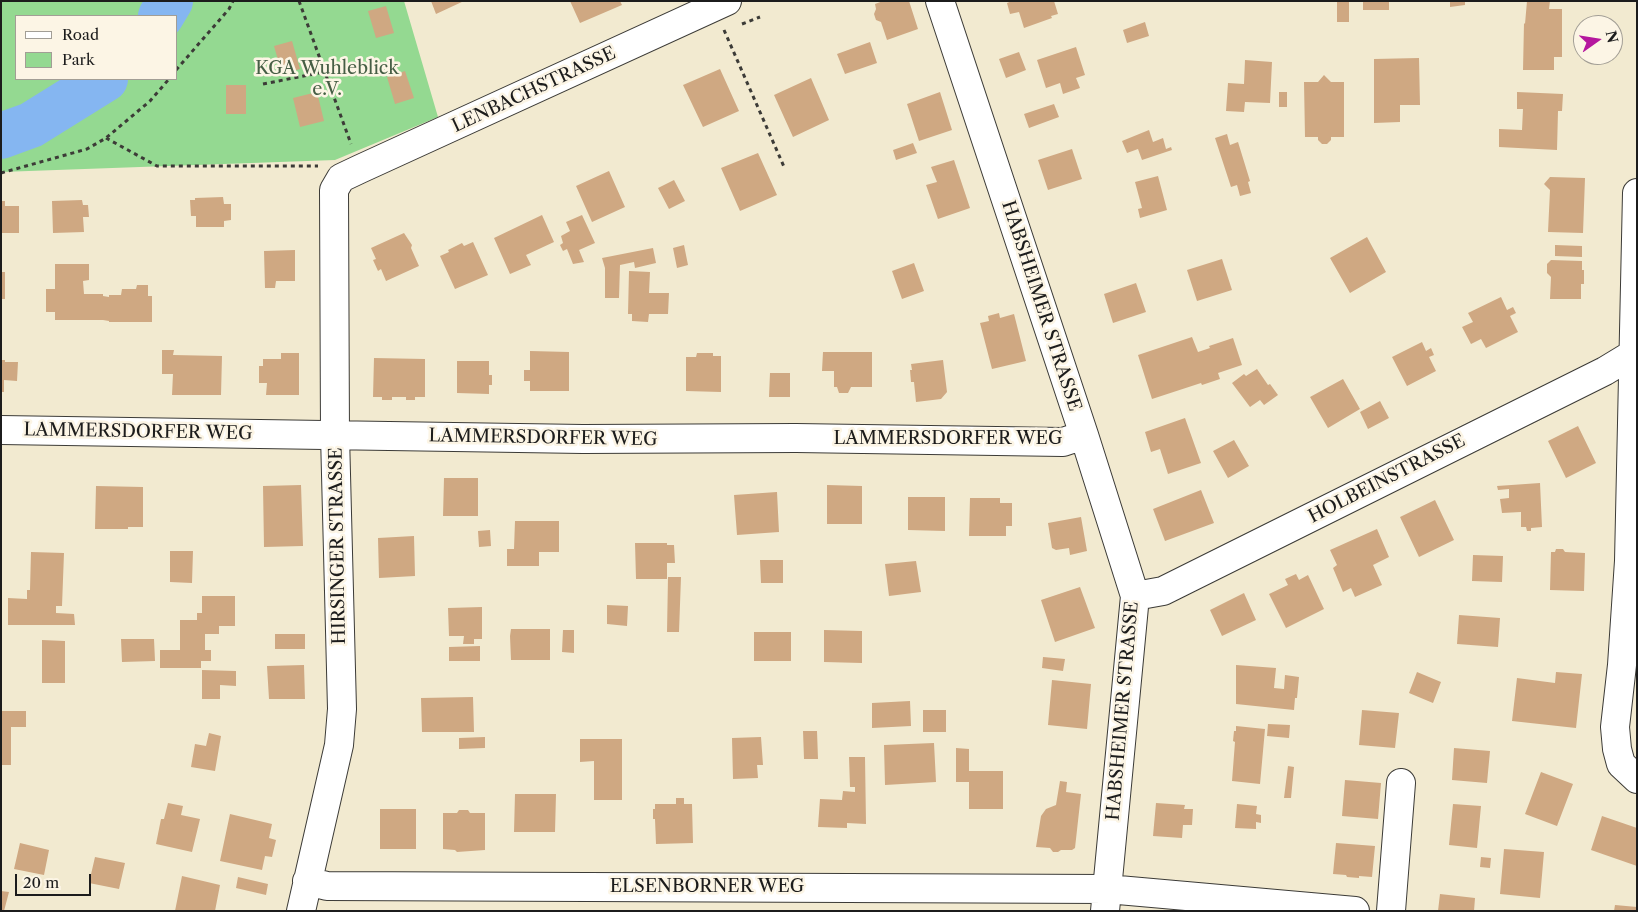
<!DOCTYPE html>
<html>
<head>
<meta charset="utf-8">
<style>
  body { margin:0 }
  #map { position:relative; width:1638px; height:912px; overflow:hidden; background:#f2ead0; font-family:"Libre Caslon Text",serif }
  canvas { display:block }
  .frame { position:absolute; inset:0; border:2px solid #1c1c1c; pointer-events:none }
  .legend { position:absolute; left:15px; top:15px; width:162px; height:65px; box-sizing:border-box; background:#fcf5e5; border:1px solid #a29e95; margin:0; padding:6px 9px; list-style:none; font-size:15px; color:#1c1c1c }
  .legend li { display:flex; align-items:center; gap:10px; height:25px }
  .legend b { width:25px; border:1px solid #a29e95 }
  .north { position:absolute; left:1573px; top:15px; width:50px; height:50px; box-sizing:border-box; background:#fcf5e5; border:1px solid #a29e95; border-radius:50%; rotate:77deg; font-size:14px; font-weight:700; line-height:20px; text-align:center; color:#1c1c1c }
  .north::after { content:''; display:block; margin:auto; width:18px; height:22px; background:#b5179e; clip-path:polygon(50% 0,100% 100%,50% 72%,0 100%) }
  .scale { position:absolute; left:15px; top:874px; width:76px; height:22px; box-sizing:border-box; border:2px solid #1c1c1c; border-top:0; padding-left:6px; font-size:15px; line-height:18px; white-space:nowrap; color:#1c1c1c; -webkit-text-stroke:4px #fcf5e5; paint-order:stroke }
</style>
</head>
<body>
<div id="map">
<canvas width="1638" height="912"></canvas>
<div class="frame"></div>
<ul class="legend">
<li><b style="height:6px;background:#fff"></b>Road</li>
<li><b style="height:14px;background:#94d991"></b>Park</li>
</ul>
<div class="north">N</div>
<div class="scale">20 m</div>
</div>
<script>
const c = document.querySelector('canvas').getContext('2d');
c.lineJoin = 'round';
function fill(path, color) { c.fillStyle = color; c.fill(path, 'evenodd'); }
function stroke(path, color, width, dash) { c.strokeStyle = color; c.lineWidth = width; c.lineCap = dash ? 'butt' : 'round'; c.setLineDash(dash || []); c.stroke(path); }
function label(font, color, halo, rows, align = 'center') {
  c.font = font + ' "Libre Caslon Text",serif'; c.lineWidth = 5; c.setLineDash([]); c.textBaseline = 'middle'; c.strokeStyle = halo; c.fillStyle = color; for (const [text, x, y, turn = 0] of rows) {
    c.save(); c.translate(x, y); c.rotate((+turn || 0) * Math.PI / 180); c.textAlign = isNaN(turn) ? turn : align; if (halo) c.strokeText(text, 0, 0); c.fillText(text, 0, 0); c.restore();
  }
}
const green = new Path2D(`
  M1,1H404L438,117L335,160L1,172ZM16,16H176V79H16Z`);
const river = new Path2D(`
  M161,16L170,1
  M1,136L31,125L105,79`);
const building = new Path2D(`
  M431,1H464L436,14Z
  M570,1H620L622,5L580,23Z
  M883,1H909L918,29L887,40L881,22L876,20L874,14L876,9L875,4Z
  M1012,1H1054L1058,14L1051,16L1052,18L1024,28L1019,12L1010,14L1007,3Z
  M1337,1H1349V22H1337Z
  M1363,1H1389V10H1363Z
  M1450,1H1465V5L1450,7Z
  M1527,1H1550L1549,9H1562V57H1554V70H1523L1524,23L1525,24Z
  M386,6L394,33L376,38L368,11Z
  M1145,22L1149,36L1127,43L1123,30Z
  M292,41L300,69L282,74L274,46Z
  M870,42L877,63L845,74L837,54Z
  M1076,47L1085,75L1076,78L1080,88L1063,94L1060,83L1046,88L1037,60Z
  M1019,52L1026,70L1006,78L999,59Z
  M1419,58L1420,105H1400V122L1374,123V59Z
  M1245,60L1272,62L1270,103L1245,102L1244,112L1226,111L1228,83L1244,84Z
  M720,69L739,111L703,127L683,85Z
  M405,71L414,98L395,104L387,77Z
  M1324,75L1331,82H1344V137H1331V140L1327,144H1322L1318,140V137H1305L1304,82H1318Z
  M811,78L829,120L793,137L774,95Z
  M226,85H246V114H226Z
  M317,92L324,121L300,127L293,98Z
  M940,92L952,130L919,141L907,104Z
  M1279,92H1287V107H1279Z
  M1517,92L1563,94L1562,111H1558L1557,150L1499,147V129L1522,130L1523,109H1517Z
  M1054,104L1059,117L1029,128L1024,114Z
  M1149,130L1153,142L1163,138L1166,149L1171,147L1172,150L1142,160L1138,149L1127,153L1122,141Z
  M1227,134L1230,145L1238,142L1250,181L1248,182L1251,193L1240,196L1237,185L1231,187L1215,138Z
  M913,143L917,153L896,160L893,150Z
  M1072,149L1082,179L1048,190L1038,160Z
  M758,153L777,195L740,211L721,168Z
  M954,160L970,208L938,219L926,185L937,182L931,167Z
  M609,171L625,207L592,222L576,186Z
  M1158,176L1167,210L1140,218L1138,209L1142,208L1135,182Z
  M1550,177L1585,178L1583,233L1548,232L1550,190L1544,184Z
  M674,180L685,201L669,209L658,188Z
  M223,197L224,204H231V220L224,221V227H196V216H191L190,200H195V198Z
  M82,200L83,205H88L89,217H83L84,232L53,233L52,201Z
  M1,201H5V206H19V233H1Z
  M542,215L554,242L526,255L531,265L510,274L494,238Z
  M582,215L595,243L579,250L584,262L573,264L567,249L563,251L560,245L563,243L561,236L570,231L566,222Z
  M404,233L412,245L411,248L419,266L386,281L381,269L378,271L373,260L376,259L371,248Z
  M1367,237L1386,272L1350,293L1330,258Z
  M473,242L488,275L455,289L440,256L449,252L448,250L462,243L464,246Z
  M684,245L688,265L677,268L673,248Z
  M1555,245L1582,246V257L1555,256Z
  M653,248L656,263L635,268L634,262L620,265L619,298H605V268L602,258Z
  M295,250V281H276L275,288H265L264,251Z
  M1222,259L1232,290L1197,301L1187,270Z
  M1551,260L1582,261V270H1584V284H1581V299H1550L1551,277L1547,273V264Z
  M914,263L924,291L902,299L892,271Z
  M55,264H89V280L83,281L84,294H103V296L109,297V295H121L122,289H136L137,285H148V296H152V322H109V321L103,320H55V312H46V289H55Z
  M629,271L650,272L649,293H669L668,314H649L648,322L632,321V314H628Z
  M1,272H5V299H1Z
  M1136,283L1146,312L1113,323L1104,294Z
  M1501,297L1507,310L1513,307L1516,313L1510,316L1518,332L1486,348L1481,339L1471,344L1462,327L1473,322L1468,313Z
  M999,313L1000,318L1014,314L1026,361L992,369L980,323L989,321L988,316Z
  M1192,337L1198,352L1210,348L1209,346L1233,338L1242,365L1218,373L1220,379L1202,385L1201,383L1152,399L1138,355Z
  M1422,342L1426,351L1431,348L1434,355L1429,357L1436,371L1407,386L1392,357Z
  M162,350H174L173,355L222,356L221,395H172L173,374H162Z
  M530,351L569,352V391H530V381H524V370H530Z
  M823,352H872V387H851L848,393H839L837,387H834V371H822Z
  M281,353H299V395H266L267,383H259V366H263V359H281Z
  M697,353H713V356H721V392L686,391V357H696Z
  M374,358L425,359V397H415V400H406V397H392V400H382V397H373Z
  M1,360H5V362H18L17,381L4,380V392H1Z
  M943,360L947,392L941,399L916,402L914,382H911L910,370H912L911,364Z
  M457,361H489V375H492V385H489V394L457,393Z
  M1257,369L1268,385L1270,384L1278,395L1264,405L1260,400L1250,407L1232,383L1244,374L1246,376Z
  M770,373H790V397H769Z
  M1343,379L1360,409L1328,428L1310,397Z
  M1380,401L1389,418L1368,429L1360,412Z
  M1185,418L1201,463L1168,474L1160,449L1151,452L1145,432Z
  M1578,426L1596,463L1566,478L1548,441Z
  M1234,440L1249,466L1228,478L1213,451Z
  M444,478H478V516H443Z
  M1540,483L1542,527L1531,528V531H1527L1526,527H1521V512L1502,513L1500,499L1509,498V489L1498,490L1497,486Z
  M301,485L303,546L264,547L263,486Z
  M827,485L862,486V524H827Z
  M96,486L143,487V527H128V529H95Z
  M1201,490L1214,523L1165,541L1153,509Z
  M777,492L779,532L737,535L734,495Z
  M908,497H945V531L908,530Z
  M970,498H1000V503H1012V526H1006V536H969Z
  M1435,500L1454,540L1419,557L1400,517Z
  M1081,517L1087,551L1070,555L1069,548L1056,550L1052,548L1048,523Z
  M515,521H559V552H539V566H507V549H514Z
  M1377,529L1389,557L1373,565L1382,585L1355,597L1351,588L1343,592L1333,568L1337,565L1330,550Z
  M490,530L491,546L479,547L478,531Z
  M414,536L415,576L379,578L378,538Z
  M635,543H667V545H674L675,563H667V579H636Z
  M1556,549H1563L1565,552L1585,553L1584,591L1550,590L1551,552H1555Z
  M170,551H193L192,583L170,582Z
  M31,552L64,553L62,606H56V613L74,614L75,625H8V598L27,599V590H30Z
  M1473,555L1503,556L1502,582L1472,581Z
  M760,560H783V583H761Z
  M916,561L921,592L889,596L885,564Z
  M1296,574L1299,580L1308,575L1324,609L1286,628L1269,594L1288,585L1285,579Z
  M668,577H681L679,632H667Z
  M1080,587L1095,628L1055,642L1041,600Z
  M1244,593L1256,620L1222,636L1210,610Z
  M202,596H235V626H219V634H205V650H211V661H201V668H160V650H180V620H197V613H202Z
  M607,605L628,606L627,626L607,624Z
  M482,607V639H474V644H463L464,636H449L448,608Z
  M1459,615L1500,618L1498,647L1457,644Z
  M511,629H550V660H511L510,636Z
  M563,630H574V653L562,652Z
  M824,630L862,631V663L824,662Z
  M754,632H791V661H754Z
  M275,634H305V649H275Z
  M121,639H154L155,661L122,662Z
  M42,640L65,641V683H42Z
  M480,646V661H449V647Z
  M1043,657L1065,659L1063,671L1042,668Z
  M304,665L305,699H269L267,666Z
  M1236,665L1276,668L1274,688L1284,689L1285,675L1299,677L1297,698H1295L1294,710L1236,704Z
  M202,670L236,671V686L220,685V699H202Z
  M1417,672L1441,682L1433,703L1409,693Z
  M1556,672L1582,674L1576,728L1512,721L1517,678L1555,683Z
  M1052,680L1091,684L1087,729L1048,725Z
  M473,697L474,732H422L421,698Z
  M910,701L911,726L872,728V703Z
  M923,710H946V732H923Z
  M1362,710L1399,713L1395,748L1359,745Z
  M1,711H26V727H11V765H1Z
  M1268,724L1290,725L1289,738L1267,736Z
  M1236,726L1265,729L1260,784L1232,781L1235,742L1233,741L1234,731H1236Z
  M803,731H817L818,759H804Z
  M209,733L221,736L215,771L191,767L195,744L206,746Z
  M485,737V748L459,749V738Z
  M761,737L763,765H757L758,778L733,779L732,738Z
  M580,739H622V800H594V761L580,762Z
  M934,743L936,782L885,785L884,745Z
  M956,748L969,749V771H1003V809H969V782H956Z
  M1454,748L1490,751L1487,783L1452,780Z
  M849,757H865L866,824L847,823V828L818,827L820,799L842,800L843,791L855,792V787H850Z
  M1288,766L1294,767L1291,798H1284Z
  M1541,772L1573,784L1557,826L1525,814Z
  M1345,780L1381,783L1378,819L1342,816Z
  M1060,781L1067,782L1066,792L1081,794L1075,848L1072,850H1061L1058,852H1053L1050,848L1036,847L1041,816L1046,809L1056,805Z
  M515,794H556L555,832H514Z
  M676,798H684V804H692L693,843L656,844L655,819H653V809H655V804H676Z
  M168,803L183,806L181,815L200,819L192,852L156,844L161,819H164Z
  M1156,803L1185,805L1184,809H1193L1192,825H1183L1182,838L1153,836Z
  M1237,804L1257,806L1256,814L1261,815V823L1256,822V829L1235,828Z
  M1453,804L1481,806L1477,848L1449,845Z
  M380,809H416V849H380Z
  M459,810H468L470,813H485V850L457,852L455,850L443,849V813H457Z
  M230,814L272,824L269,838L276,840L272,857L265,856L262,870L220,861Z
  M1602,816L1637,828V866L1591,850Z
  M20,843L49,850L44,875L14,869Z
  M1336,843L1375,846L1372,877L1359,876V878L1347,877L1346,875L1333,874Z
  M1504,849L1544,852L1540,898L1500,894Z
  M95,857L125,863L119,889L89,883Z
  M1481,857L1491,858L1490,868L1480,867Z
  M182,876L220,885L215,911H175Z
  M238,877L268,884L266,895L236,888Z
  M1,891L9,892L4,911H1Z
  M1440,894L1475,898L1474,911H1438Z
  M1615,905L1637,907V911H1614Z`);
const path = new Path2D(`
  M299,1L351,144
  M742,24L760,17
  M724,30L785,169
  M176,70L229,9L233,1
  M263,84L324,72
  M106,138L157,166H318
  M1,173L87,149L106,138L150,101L169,79`);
const minor = new Path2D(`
  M940,1L1084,435L1135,596L1105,911
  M1637,193L1629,561L1622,665L1615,727L1617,749L1621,764L1637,779
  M1,430L583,439L796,438L1063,442L1084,435
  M1135,596L1163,591L1605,371L1633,354H1637
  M307,881L327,886L1107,889L1355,911
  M301,911L339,745L342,709L335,435L334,190L341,178L360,169L727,1
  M1391,911L1401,783`);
const parkNames = [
  ["KGA Wuhleblick",327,69],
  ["e.V.",327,90]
];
const streetNames = [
  ["LENBACHSTRASSE",534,90,-25],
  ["HABSHEIMER STRASSE",1041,306,72],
  ["LAMMERSDORFER WEG",138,432,1],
  ["LAMMERSDORFER WEG",543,438,1],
  ["LAMMERSDORFER WEG",948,439],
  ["HOLBEINSTRASSE",1387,479,-27],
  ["HIRSINGER STRASSE",338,546,-91],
  ["HABSHEIMER STRASSE",1123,711,-85],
  ["ELSENBORNER WEG",707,887]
];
fill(green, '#94d991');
stroke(river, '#85b6f1', 46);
fill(building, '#cfa882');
stroke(minor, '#3c3b37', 30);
stroke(path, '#3c3b37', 3, [4, 4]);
stroke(minor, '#fff', 28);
label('18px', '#465e45', '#fcf5e5', parkNames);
label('18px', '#1c1c1c', '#fcf5e5', streetNames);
</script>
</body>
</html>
